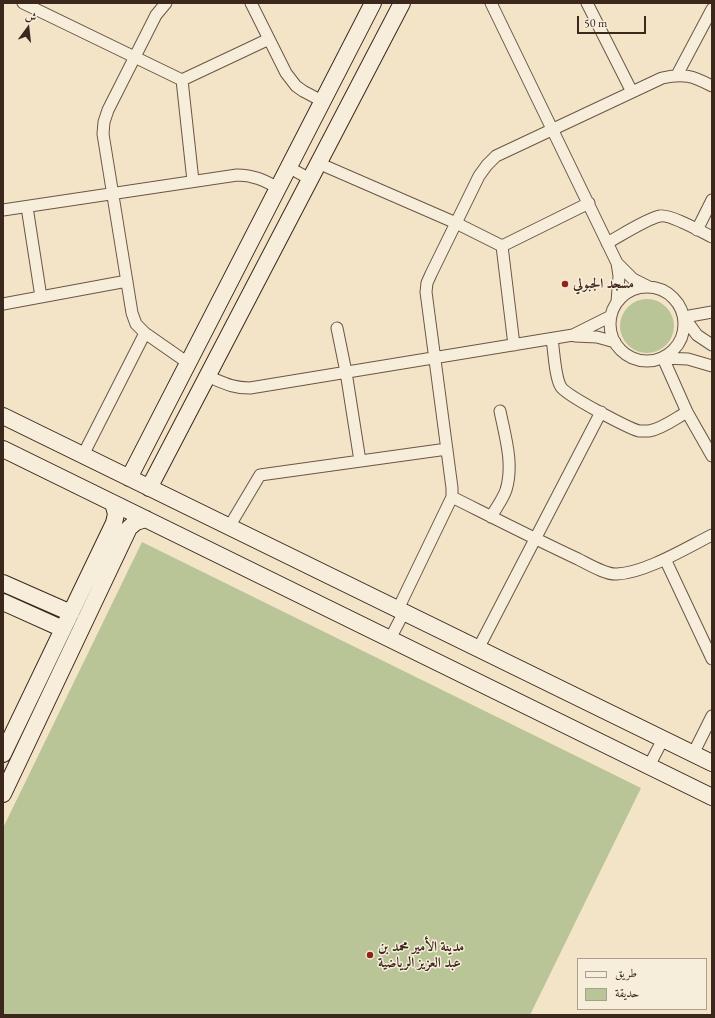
<!DOCTYPE html>
<html>
<head>
<meta charset="utf-8">
<style>
  body { margin:0 }
  #map { position:relative; width:715px; height:1018px; overflow:hidden; background:#f3e4c7; font-family:"EB Garamond",Amiri,serif }
  canvas { display:block }
  .frame { position:absolute; inset:0; border:4px solid #3c271c; pointer-events:none }
  .legend { position:absolute; left:577px; top:958px; width:130px; height:52px; box-sizing:border-box; background:#f7eddb; border:1px solid #ac9e8f; margin:0; padding:5px 7px; list-style:none; font-size:12px; color:#3c271c }
  .legend li { display:flex; align-items:center; gap:8px; height:20px }
  .legend b { width:20px; border:1px solid #ac9e8f }
  .north { position:absolute; left:8px; top:8px; width:40px; height:40px; -webkit-text-stroke:3px #f7eddb; paint-order:stroke; rotate:15deg; font-size:11px; font-weight:700; line-height:16px; text-align:center; color:#3c271c }
  .north::after { content:''; display:block; margin:auto; width:14px; height:18px; background:#3c271c; clip-path:polygon(50% 0,100% 100%,50% 72%,0 100%) }
  .scale { position:absolute; left:577px; top:16px; width:69px; height:18px; box-sizing:border-box; border:2px solid #3c271c; border-top:0; padding-left:5px; font-size:12px; line-height:14px; white-space:nowrap; color:#3c271c; -webkit-text-stroke:3px #f7eddb; paint-order:stroke }
</style>
</head>
<body>
<div id="map">
<canvas width="715" height="1018"></canvas>
<div class="frame"></div>
<ul class="legend">
<li><b style="height:5px;background:#f7eddb"></b>طريق</li>
<li><b style="height:11px;background:#b9c597"></b>حديقة</li>
</ul>
<div class="north">ش</div>
<div class="scale">50 m</div>
</div>
<script>
const c = document.querySelector('canvas').getContext('2d');
c.lineJoin = 'round';
function fill(path, color) { c.fillStyle = color; c.fill(path, 'evenodd'); }
function stroke(path, color, width, dash) { c.strokeStyle = color; c.lineWidth = width; c.lineCap = dash ? 'butt' : 'round'; c.setLineDash(dash || []); c.stroke(path); }
function label(font, color, halo, rows, align = 'center') {
  c.font = font + ' "EB Garamond",Amiri,serif'; c.lineWidth = 3; c.setLineDash([]); c.textBaseline = 'middle'; c.strokeStyle = halo; c.fillStyle = color; for (const [text, x, y, turn = 0] of rows) {
    c.save(); c.translate(x, y); c.rotate((+turn || 0) * Math.PI / 180); c.textAlign = isNaN(turn) ? turn : align; if (halo) c.strokeText(text, 0, 0); c.fillText(text, 0, 0); c.restore();
  }
}
const green = new Path2D(`
  M620 326a27 27 0 1 1 54 0a27 27 0 1 1-54 0Z
  M142,542L641,788L530,1015H3V828Z`);
const street = new Path2D(`
  M23,3L182,80
  M166,3L156,15L108,110L104,122L103,134L132,313L136,324L145,333L188,363
  M251,3L286,73L296,86L303,91L322,101
  M491,3L617,263L633,279L649,287
  M587,3L632,92
  M677,75L712,9
  M182,80L193,181
  M182,80L269,39
  M318,163L456,223L502,246
  M288,167L310,179
  M27,207L41,297
  M3,210L237,175C253,175 264,180 278,188
  M697,230L712,200
  M607,243C620,236 648,218 660,216C670,214 702,232 712,237
  M502,246L514,345
  M502,246L589,203
  M617,263L619,276L617,302
  M610 324a37 37 0 1 1 74 0a37 37 0 1 1-74 0Z
  M3,304L127,281
  M712,312L684,317L697,335L712,345
  M337,328L346,372L360,461
  M575,336L597,337L615,342
  M552,339C554,351 555,378 561,387C567,396 628,428 639,431C642,431 646,431 649,431C662,429 676,418 687,412
  M712,366L688,359L663,358L687,412L712,456
  M207,376C224,383 232,388 250,388L573,335L611,316
  M83,455L145,333
  M452,497C494,518 535,539 578,559C588,564 606,575 617,574C645,573 686,548 712,535
  M491,517C496,508 503,499 506,490C514,464 505,436 500,411
  M229,527L260,475L447,449
  M665,559L712,659
  M398,609L452,497V488L426,292L427,283L431,274L479,176L487,165L496,156L662,78C684,73 693,76 712,86
  M390,639L404,612
  M478,649L601,412
  M693,754L712,716
  M649,766L663,739`);
const secondary = new Path2D(`
  M3,416L712,763
  M3,449L712,797
  M129,478L373,3
  M149,488L402,3
  M3,583L71,613
  M3,602L63,629
  M3,754L114,523L116,514L113,503
  M3,794L129,528L136,522L146,519`);
const markers = [
  [565,284,4,"#8f2418"],
  [370,955,4,"#8f2418"]
];
const poiNames = [
  ["مسجد الجبولي",573,284],
  ["مدينة الأمير محمد بن",378,947],
  ["عبد العزيز الرياضية",378,963]
];
fill(green, '#b9c597');
stroke(street, '#6a5647', 13);
stroke(secondary, '#3c271c', 18);
stroke(street, '#f7eddb', 11);
stroke(secondary, '#f7eddb', 16);
for (const [x, y, r, color] of markers) { const dot = new Path2D(); dot.arc(x, y, r, 0, 2 * Math.PI); c.fillStyle = color; c.fill(dot); stroke(dot, '#f7eddb', 1.5); }
label('bold 14px', '#3c271c', '#f7eddb', poiNames, 'left');
</script>
</body>
</html>
